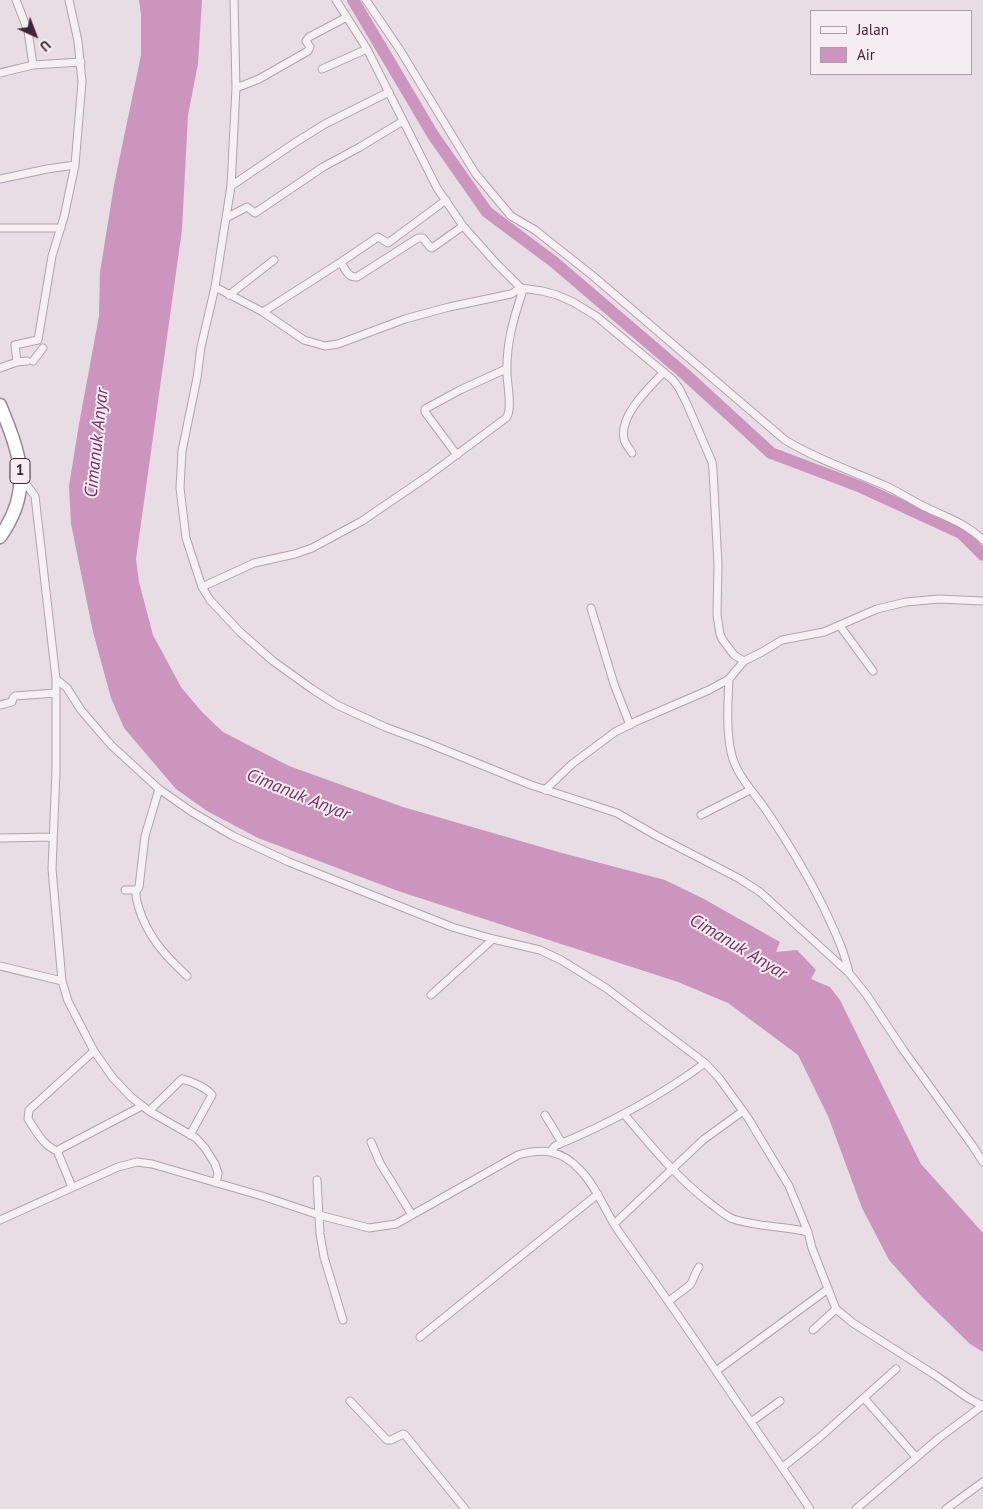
<!DOCTYPE html>
<html>
<head>
<meta charset="utf-8">
<style>
  body { margin:0 }
  #map { position:relative; width:983px; height:1509px; overflow:hidden; background:#e8dde5; font-family:"PT Sans",sans-serif }
  canvas { display:block }
  .legend { position:absolute; left:810px; top:10px; width:162px; height:65px; box-sizing:border-box; background:#f6edf3; border:1px solid #ad9da7; margin:0; padding:6px 9px; list-style:none; font-size:15px; color:#402536 }
  .legend li { display:flex; align-items:center; gap:10px; height:25px }
  .legend b { width:25px; border:1px solid #ad9da7 }
  .north { position:absolute; left:10px; top:10px; width:50px; height:50px; -webkit-text-stroke:4px #f6edf3; paint-order:stroke; rotate:137deg; font-size:14px; font-weight:700; line-height:20px; text-align:center; color:#402536 }
  .north::after { content:''; display:block; margin:auto; width:18px; height:22px; background:#402536; clip-path:polygon(50% 0,100% 100%,50% 72%,0 100%) }
</style>
</head>
<body>
<div id="map">
<canvas width="983" height="1509"></canvas>
<ul class="legend">
<li><b style="height:6px;background:#f6f0f4"></b>Jalan</li>
<li><b style="height:14px;background:#cc95be"></b>Air</li>
</ul>
<div class="north">U</div>
</div>
<script>
const c = document.querySelector('canvas').getContext('2d');
c.lineJoin = 'round';
function fill(path, color) { c.fillStyle = color; c.fill(path, 'evenodd'); }
function stroke(path, color, width, dash) { c.strokeStyle = color; c.lineWidth = width; c.lineCap = dash ? 'butt' : 'round'; c.setLineDash(dash || []); c.stroke(path); }
function label(font, color, halo, rows, align = 'center') {
  c.font = font + ' "PT Sans",sans-serif'; c.lineWidth = 4; c.setLineDash([]); c.textBaseline = 'middle'; c.strokeStyle = halo; c.fillStyle = color; for (const [text, x, y, turn = 0] of rows) {
    c.save(); c.translate(x, y); c.rotate((+turn || 0) * Math.PI / 180); c.textAlign = isNaN(turn) ? turn : align; if (halo) c.strokeText(text, 0, 0); c.fillText(text, 0, 0); c.restore();
  }
}
const water = new Path2D(`
  M139,0H202L198,64L188,115L182,230L136,559L139,582L153,635L181,687L202,712L223,732L289,766L403,807L562,853L665,880L704,899L780,942L776,952L797,950L816,970L811,979L830,987L840,1000L921,1164L983,1233V1352L970,1344L922,1297L889,1260L862,1208L828,1116L798,1055L728,1003L678,982L398,891L258,838L207,811L176,789L124,728L111,698L93,632L71,524L69,486L79,424L99,316L100,272L114,185L141,55V15Z`);
const river = new Path2D(`
  M353,0L433,135L487,212L554,262L686,375L771,453L861,487L961,533L983,555`);
const street = new Path2D(`
  M16,0L28,31L33,65
  M234,0L236,88L231,186L215,287L201,347L197,378L182,451L180,488L186,538L202,587L210,600L240,632L273,661L312,689L337,705L385,727L425,742L531,785L617,813L657,836L740,879L760,892L849,973L866,994L904,1051L972,1145L983,1162
  M336,0L367,49L437,188L463,226L495,262L521,288L542,291L557,295L573,302L596,316L673,380L679,388L687,404L712,462L713,470L718,565L717,615L720,634L722,639L734,655L744,661
  M366,0L400,50L475,173L511,216L535,230L593,276L785,440C816,459 852,471 886,486C899,492 911,500 923,506C945,517 966,523 983,540
  M322,69L367,49
  M0,73L33,65L81,62
  M236,88L259,79L308,51L310,47L306,41L309,37L347,17
  M0,179L47,169L75,165
  M231,186L296,142L325,124L389,92
  M226,218L247,207L255,213L323,167L360,147L403,121
  M0,228H61
  M341,262L378,237L388,243L446,200
  M215,287L263,312L304,340L325,346L338,344L405,319L449,307L511,294L521,288
  M229,295L274,260
  M263,312L341,262C345,269 348,278 357,277L418,238H423L430,247L432,248L463,226
  M33,361L43,348
  M17,362L15,345L38,340L52,256L64,217L75,165L82,82L78,41L69,0
  M0,368L17,362L27,361
  M632,453C630,449 625,444 624,439C619,415 649,388 664,372
  M457,455L425,412V409L460,390L506,369
  M21,478L35,496L56,679V771L52,869L62,981L68,1001L94,1051L113,1078L131,1097L149,1111L196,1138L205,1148L215,1164L218,1173L216,1183
  M202,587L254,563L295,554L312,548L362,521L428,476L506,418C513,410 507,384 507,373C506,343 514,317 523,290
  M591,608L614,684L630,725
  M840,626L873,671
  M56,679L67,688L81,710L111,745L159,789L192,812L233,836L289,862L452,927L493,939L540,950L561,960L606,988L705,1063C659,1097 608,1124 555,1146L551,1151
  M729,679C728,701 726,729 731,752C736,775 753,791 766,810C787,841 806,872 823,906C833,928 844,949 849,973
  M0,705L12,702L13,698L15,696L56,693
  M545,790L572,764L615,732L637,721L709,690L729,679L744,661L762,652L782,640L824,632L877,609L906,602L939,599L983,601
  M701,815L750,790
  M0,838L53,837
  M125,890H137L139,887L145,836L159,789
  M136,890C135,900 139,908 142,917C153,943 167,957 187,976
  M0,966L62,981
  M431,995L493,939
  M705,1063L719,1078L748,1118L789,1186L808,1232L812,1248L836,1309L853,1323L935,1375L968,1398L983,1406
  M149,1111L182,1079C191,1081 207,1088 212,1095L190,1135
  M624,1114C651,1146 677,1178 711,1204C718,1209 725,1216 733,1219C757,1227 783,1226 808,1232
  M545,1115L562,1143
  M371,1142L380,1163L412,1215
  M58,1151C44,1147 36,1131 28,1119L29,1110L94,1051
  M317,1180L320,1234L324,1257L343,1320
  M72,1187L58,1153L60,1149L142,1106
  M0,1220L118,1167L137,1162L152,1164L262,1196L319,1215L369,1228L396,1224L518,1155C543,1148 562,1150 580,1170C595,1185 603,1206 614,1224C620,1234 627,1243 634,1253C662,1292 689,1331 716,1371C747,1417 779,1462 810,1509
  M614,1224L703,1140L743,1111
  M669,1301L690,1285C694,1280 694,1274 699,1267
  M813,1330L836,1309
  M420,1337L598,1194
  M716,1371L828,1289
  M864,1398L916,1457
  M350,1401L387,1440H391L403,1434L405,1435L465,1509
  M751,1422L780,1401
  M783,1467L820,1437L896,1369
  M856,1509L939,1438L982,1406
  M946,1509L983,1482`);
const highway = new Path2D(`
  M0,405C20,454 34,489 0,537`);
const shields = [
  [20,471,20]
];
const shieldNames = [
  ["1",20,471]
];
const waterNames = [
  ["Cimanuk Anyar",97,443,-84],
  ["Cimanuk Anyar",298,795,22],
  ["Cimanuk Anyar",738,947,31]
];
fill(water, '#cc95be');
stroke(river, '#cc95be', 12);
stroke(street, '#b2a2ad', 9);
stroke(highway, '#a08396', 15);
stroke(street, '#f6f0f4', 7);
stroke(highway, '#fff', 12);
for (const [x, y, w] of shields) { const box = new Path2D(); box.roundRect(x - w / 2, y - 12.5, w, 25, 4); c.fillStyle = '#f6edf3'; c.fill(box); stroke(box, '#402536', 1); }
label('bold 15px', '#402536', null, shieldNames);
label('italic 18px', '#772c62', '#f6edf3', waterNames);
</script>
</body>
</html>
